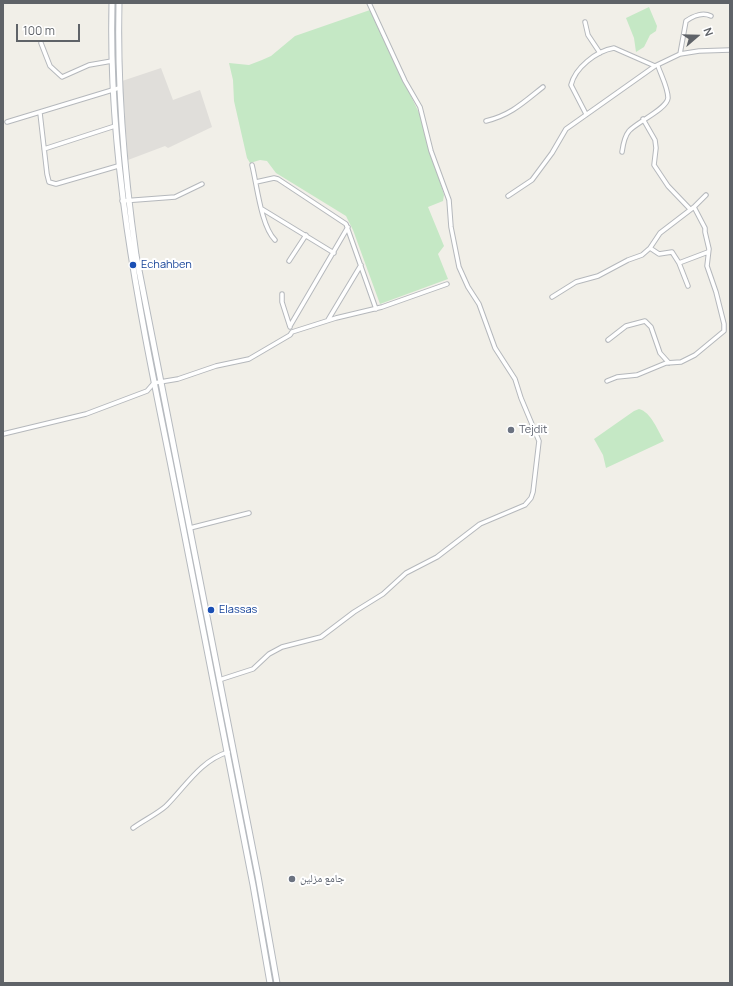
<!DOCTYPE html>
<html>
<head>
<meta charset="utf-8">
<style>
  body { margin:0 }
  #map { position:relative; width:733px; height:986px; overflow:hidden; background:#f1efe8; font-family:Manrope,sans-serif }
  canvas { display:block }
  .frame { position:absolute; inset:0; border:4px solid #5f6368; pointer-events:none }
  .north { position:absolute; left:677px; top:16px; width:40px; height:40px; -webkit-text-stroke:3px #fff; paint-order:stroke; rotate:70deg; font-size:11px; font-weight:700; line-height:16px; text-align:center; color:#5f6368 }
  .north::after { content:''; display:block; margin:auto; width:14px; height:18px; background:#5f6368; clip-path:polygon(50% 0,100% 100%,50% 72%,0 100%) }
  .scale { position:absolute; left:16px; top:24px; width:64px; height:18px; box-sizing:border-box; border:2px solid #5f6368; border-top:0; padding-left:5px; font-size:12px; line-height:14px; white-space:nowrap; color:#5f6368; -webkit-text-stroke:3px #fff; paint-order:stroke }
</style>
</head>
<body>
<div id="map">
<canvas width="733" height="986"></canvas>
<div class="frame"></div>
<div class="north">N</div>
<div class="scale">100 m</div>
</div>
<script>
const c = document.querySelector('canvas').getContext('2d');
c.lineJoin = 'round';
function fill(path, color) { c.fillStyle = color; c.fill(path, 'evenodd'); }
function stroke(path, color, width, dash) { c.strokeStyle = color; c.lineWidth = width; c.lineCap = dash ? 'butt' : 'round'; c.setLineDash(dash || []); c.stroke(path); }
function label(font, color, halo, rows, align = 'center') {
  c.font = font + ' Manrope,"Noto Naskh Arabic",sans-serif'; c.lineWidth = 4; c.setLineDash([]); c.textBaseline = 'middle'; c.strokeStyle = halo; c.fillStyle = color; for (const [text, x, y, turn = 0] of rows) {
    c.save(); c.translate(x, y); c.rotate((+turn || 0) * Math.PI / 180); c.textAlign = isNaN(turn) ? turn : align; if (halo) c.strokeText(text, 0, 0); c.fillText(text, 0, 0); c.restore();
  }
}
const industrial = new Path2D(`
  M161,68L173,100L200,90L212,127L168,148L165,146L128,160L122,81Z`);
const green = new Path2D(`
  M649,7L657,26L656,31L650,35L644,47L636,52L634,38L626,18Z
  M370,10L420,115L444,195L443,201L428,207L444,246L438,254L448,279L380,304L353,230L346,216L276,173L267,161L260,160L250,163L247,158L234,101L233,80L229,63L249,65L262,60L271,56L295,36Z
  M639,409C651,412 658,431 664,441L606,468L603,455L594,439L634,411Z`);
const street = new Path2D(`
  M585,22L588,35L600,53
  M41,43L50,66L62,77L89,65L112,61
  M680,54L686,21C693,16 703,12 711,16
  M40,113L47,174L49,182L56,184L118,166
  M586,114L571,85C575,68 596,51 614,48L655,66
  M643,119L655,140L656,148L654,165L668,186L690,209
  M486,121C511,115 524,102 543,87
  M7,122L119,88
  M44,149L115,126
  M622,152C623,145 624,137 629,131C637,122 667,109 668,98C668,88 661,75 658,66
  M252,165C257,185 261,226 275,240
  M256,182L274,178L278,179L346,224L376,309
  M508,196L532,180L552,153L566,129L655,66L680,54L699,51L730,50
  M122,201L175,197L202,184
  M262,209L334,253
  M650,248L659,254L672,252L679,263L708,252
  M289,261L306,235
  M679,263L688,286
  M282,294V302L290,327
  M552,297L576,282L598,276L628,260L642,255L650,248L660,233L694,207L706,195
  M328,320L361,265
  M290,326L348,227
  M608,340L626,326L645,321L651,327L660,353L669,363
  M607,381L617,377L637,375L666,363L681,362L695,355L724,331V324L716,292L707,266L709,249L705,232V228L694,207
  M3,434L86,414L147,391L154,383L178,379L216,366L249,359L290,335L292,332L336,318L382,307L447,284
  M190,528L249,513
  M219,680L253,669L269,654L282,647L321,637L354,612L383,594L406,573L437,557L480,524L525,505L531,498L533,492L539,441L521,398L515,379L495,348L479,304L468,287L459,267L451,227L449,200L431,151L420,107L405,81L369,3
  M133,828C144,820 157,814 166,806C186,786 200,761 228,752`);
const secondary = new Path2D(`
  M112,3C108,160 139,308 170,461C198,602 225,743 253,885L270,983
  M119,3C117,88 124,171 136,255L258,876L277,983`);
const markers = [
  [133,265,4,"#1a4fb4"],
  [511,430,4,"#6b7280"],
  [211,610,4,"#1a4fb4"],
  [292,879,4,"#6b7280"]
];
const transitNames = [
  ["Echahben",141,265],
  ["Elassas",219,610]
];
const worshipNames = [
  ["Tejdit",519,430],
  ["جامع مزلين",300,879]
];
fill(industrial, '#e0deda');
fill(green, '#c5e8c5');
stroke(street, '#b5b8bc', 5.5);
stroke(secondary, '#b6babf', 7);
stroke(street, '#fff', 3.5);
stroke(secondary, '#fff', 5);
for (const [x, y, r, color] of markers) { const dot = new Path2D(); dot.arc(x, y, r, 0, 2 * Math.PI); c.fillStyle = color; c.fill(dot); stroke(dot, '#fff', 1.5); }
label('11px', '#164399', '#fff', transitNames, 'left');
label('11px', '#5b616d', '#fff', worshipNames, 'left');
</script>
</body>
</html>
